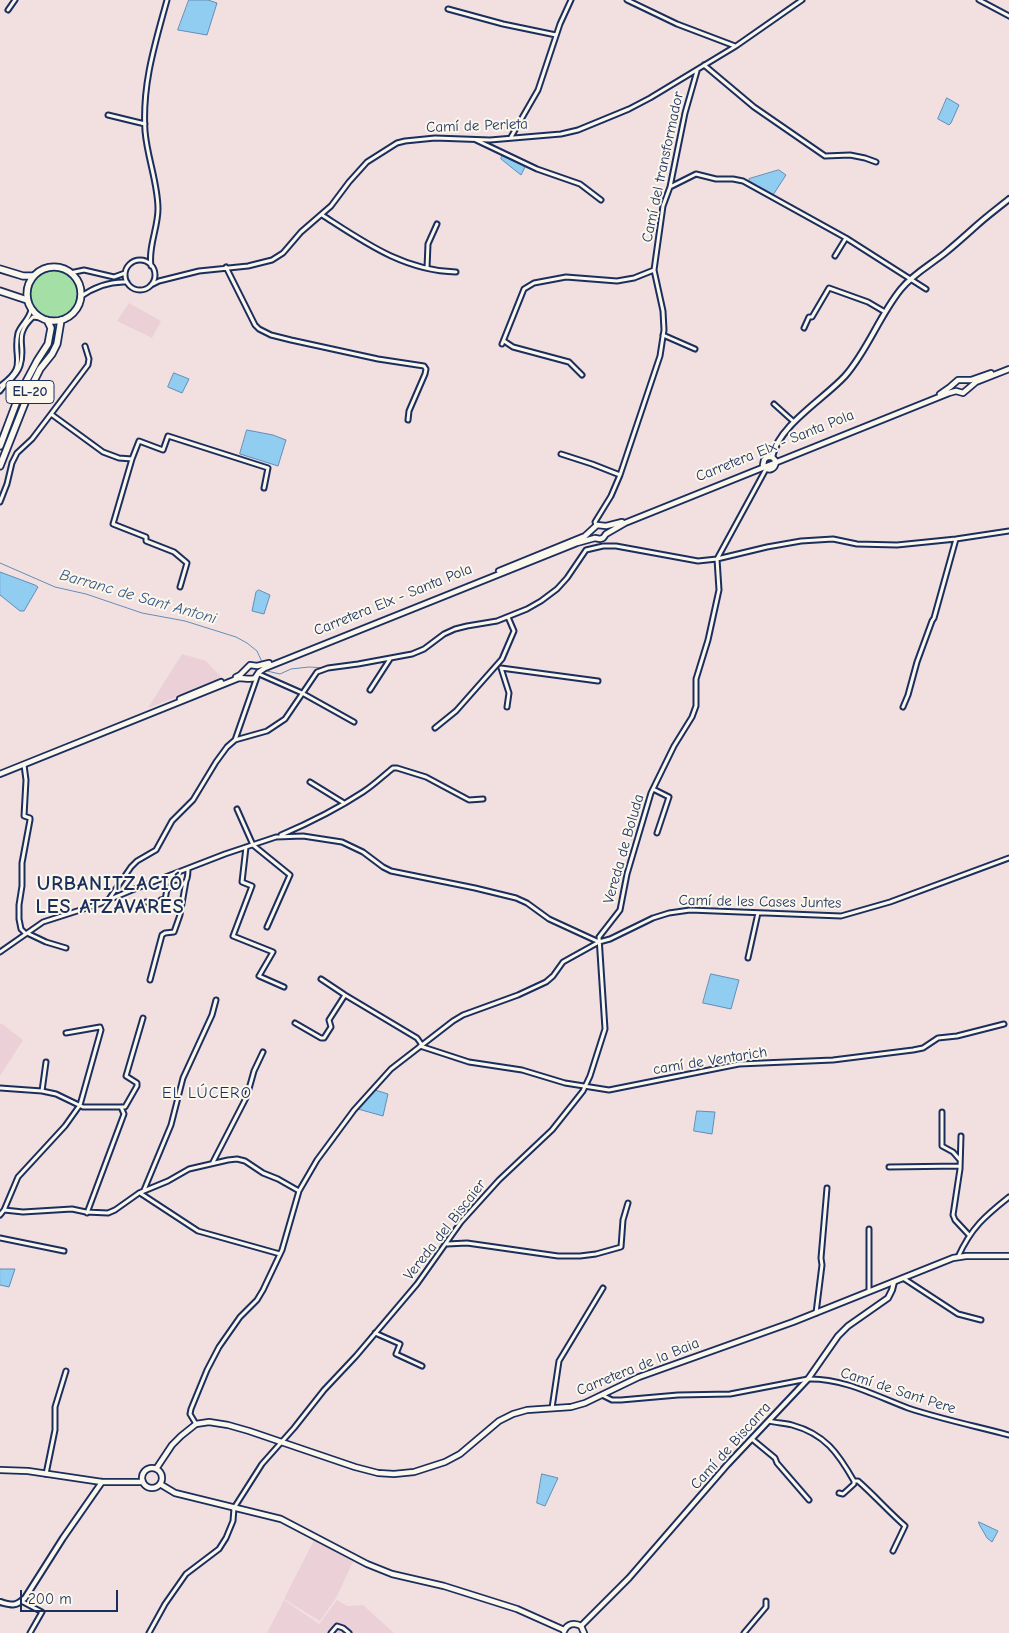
<!DOCTYPE html>
<html>
<head>
<meta charset="utf-8">
<style>
  body { margin:0 }
  #map { position:relative; width:1009px; height:1633px; overflow:hidden; background:#f2e0e0; font-family:"Comic Neue",sans-serif }
  canvas { display:block }
  .scale { position:absolute; left:20px; top:1590px; width:98px; height:22px; box-sizing:border-box; border:2px solid #1b2f5e; border-top:0; padding-left:6px; font-size:15px; line-height:18px; white-space:nowrap; color:#1b2f5e; -webkit-text-stroke:4px #fbf7ec; paint-order:stroke }
</style>
</head>
<body>
<div id="map">
<canvas width="1009" height="1633"></canvas>
<div class="scale">200 m</div>
</div>
<script>
const c = document.querySelector('canvas').getContext('2d');
c.lineJoin = 'round';
function fill(path, color) { c.fillStyle = color; c.fill(path, 'evenodd'); }
function stroke(path, color, width, dash) { c.strokeStyle = color; c.lineWidth = width; c.lineCap = dash ? 'butt' : 'round'; c.setLineDash(dash || []); c.stroke(path); }
function label(font, color, halo, rows, align = 'center') {
  c.font = font + ' "Comic Neue",sans-serif'; c.lineWidth = 4; c.setLineDash([]); c.textBaseline = 'middle'; c.strokeStyle = halo; c.fillStyle = color; for (const [text, x, y, turn = 0] of rows) {
    c.save(); c.translate(x, y); c.rotate((+turn || 0) * Math.PI / 180); c.textAlign = isNaN(turn) ? turn : align; if (halo) c.strokeText(text, 0, 0); c.fillText(text, 0, 0); c.restore();
  }
}
const built = new Path2D(`
  M129,303L161,321L152,338L117,321Z
  M182,654L206,661L223,679L148,708Z
  M1,1023L23,1040L0,1076V1025Z
  M314,1540L353,1562L336,1598L320,1621L284,1599Z
  M284,1600L319,1624L337,1600L347,1606L363,1605L394,1633H267Z`);
const green = new Path2D(`
  M30 293a24 24 0 1 1 48 0a24 24 0 1 1-48 0Z`);
const water = new Path2D(`
  M189,0H208L217,3L207,35L178,30Z
  M947,98L959,105L951,123L949,125L938,119Z
  M503,154L526,165L521,175L501,159Z
  M779,170L786,175L773,195L749,182V179Z
  M174,373L189,379L182,393L168,387Z
  M247,430L273,435L286,440L278,466L240,454Z
  M0,572L35,585L38,587L24,611H20L0,595Z
  M259,590L270,595L264,614L252,611L256,592Z
  M711,974L739,980L731,1009L703,1003Z
  M375,1090L388,1094L383,1116L358,1109Z
  M697,1111L715,1112L712,1134L694,1131Z
  M0,1269H15L9,1287L0,1285Z
  M542,1474L558,1478L545,1506L537,1503Z
  M979,1522L998,1531L992,1542L987,1538L979,1524Z`);
const stream = new Path2D(`
  M0,563L55,587L86,594L142,613L185,621L236,637L247,643L257,651L262,662
  M267,671L280,674L291,669L309,667L325,668`);
const minor = new Path2D(`
  M627,0L677,24L735,46
  M979,0L1009,16
  M448,9L503,24L556,35
  M8,10L15,0
  M704,65L754,107L825,156L850,155L865,158L876,162
  M108,115L145,124
  M511,137L538,90L560,24L571,0
  M476,140L537,169L580,184L601,200
  M670,187L696,174L716,179H733L743,181L846,238L926,289
  M322,215C364,242 404,271 456,272
  M835,256L846,238
  M125 275a15 15 0 1 1 30 0a15 15 0 1 1-30 0Z
  M151,266C148,247 158,228 158,209C158,183 147,157 145,131C142,84 155,44 167,0
  M226,267L255,325L259,329L271,335L291,340L378,359L424,366L426,369L425,374L409,411L408,420
  M427,268L428,244L437,224
  M70,273L84,270L114,277L125,273
  M151,285L159,281L199,271L248,266L272,260L283,253L301,232L331,206L349,182L367,162L397,143L405,141L435,138L490,140L561,134L578,130L629,109L650,98L736,46L802,0
  M80,297C94,287 109,281 127,282
  M804,328L809,317H812L829,288L868,302L885,312
  M663,335L695,349
  M504,341L513,347L569,362L582,375
  M502,344L524,289L534,283L566,277L617,281L634,278L654,270
  M0,386C29,366 12,358 18,333C21,324 30,319 31,309
  M0,391C6,382 16,378 20,366C27,345 12,337 33,317L41,318
  M774,404L794,422
  M51,414L103,452L119,458L132,459L139,441L163,450L168,436L268,468L264,488
  M561,454L592,464L620,475
  M132,459L113,524L146,537V541L174,552L187,563L180,587
  M0,502L7,484L12,463L17,453L32,439L51,414L88,365L89,359L85,346
  M596,525L595,522L611,496L620,475L660,356L664,330L663,311L654,270L663,206L670,187L685,113L697,71
  M501,668L598,681
  M501,668L509,693L507,707
  M259,674L302,693L354,722
  M370,690L390,659
  M903,707L908,695L917,662L932,621L934,618L956,539
  M435,728L456,711L502,659L514,631L508,617
  M235,740L257,677
  M24,765L26,780L24,816L30,818V820L22,863V886L19,905V919L21,929L25,933
  M310,782L344,803
  M653,789L669,797L657,833
  M237,809L253,845L290,875L267,927
  M281,835C309,823 337,809 363,792C374,785 383,776 393,768H397L426,777L469,800L483,799
  M246,847L242,882L252,886L233,936L273,952L259,976L284,987
  M109,899L131,867L137,861L156,850L172,821L193,800L216,762L227,747L235,740L267,731L285,719L317,672L328,668L358,664L412,654L424,649L444,634L455,629L467,626L497,621L527,609L541,601L557,589L567,578L586,550L603,546H616L698,561L717,559L767,547L801,541L833,539L857,544L897,545L956,539L1009,531
  M146,902L157,904L161,900L165,899C166,896 166,893 167,890C173,878 188,896 188,869
  M27,933L46,942L66,948
  M0,952L43,922L99,904L132,890L225,854L276,837L303,836L342,842L363,852L383,867L391,871L475,888L516,898L527,903L549,919L599,942
  M748,958L758,913
  M321,979L345,995L417,1038L422,1045
  M150,980L162,935L165,933L174,932L180,915L186,881
  M295,1023L321,1038H324L331,1027L329,1020L345,995
  M420,1046L469,1062L522,1070L565,1083L609,1090L739,1064L833,1060L913,1050L923,1048L938,1038L957,1036L1004,1024
  M0,1088L42,1091L56,1094L83,1107H125L137,1086V1083L126,1076L143,1018
  M42,1091L46,1062
  M942,1112V1146L953,1152L960,1160
  M961,1136L960,1169L953,1215L955,1220L969,1235
  M213,1162L247,1096L254,1071L263,1052
  M889,1167L960,1166
  M144,1190L171,1125L183,1078L212,1015L216,1000
  M140,1193L198,1231L280,1254
  M4,1210L18,1177L65,1126L80,1105L101,1030L100,1027L66,1033
  M87,1213L124,1114L121,1107
  M0,1215L4,1210L23,1212L72,1209L86,1212L108,1213L115,1210L139,1193L168,1181L189,1169L228,1160L237,1159L245,1161L263,1173L278,1179L299,1191
  M869,1229V1291
  M0,1238L64,1251
  M447,1244L467,1243L558,1256H580L596,1254L621,1247L623,1220L628,1203
  M958,1257C971,1228 985,1216 1009,1197
  M903,1278L958,1314L981,1320
  M816,1313L822,1265L821,1258L827,1188
  M375,1333L400,1344L396,1354L422,1366
  M602,1395L612,1400H621L678,1395L730,1394L808,1379C843,1378 876,1396 908,1408C941,1419 975,1426 1009,1435
  M552,1408L559,1361L603,1288
  M769,1421C776,1423 785,1423 792,1425C825,1434 838,1453 854,1481V1484L843,1494L839,1493
  M196,1424L190,1414L191,1409L207,1370L219,1347L240,1317L257,1300L263,1290L282,1250L299,1191L317,1160L354,1110L391,1069L453,1021L463,1015L518,995L546,982L553,976L563,962L599,942L610,939L653,918L669,913L690,910L841,916L890,902L1009,858
  M752,1439L775,1458L777,1463L809,1500
  M46,1474L55,1430V1407L66,1371
  M854,1481H858C874,1495 889,1512 905,1526L893,1551
  M21,1601L42,1612L30,1633
  M149,1633L165,1604L186,1574L219,1549L226,1538L233,1521L234,1508L262,1464L294,1428L324,1390L356,1356L417,1284L461,1222L499,1180L552,1130L583,1091L590,1076L605,1029L599,937L620,910L627,874L651,793L674,746L692,717L696,706V679L708,640L719,590L717,559L766,469
  M331,1633L337,1626L343,1628L349,1633
  M744,1633L766,1607V1601`);
const tertiary = new Path2D(`
  M772,457C779,425 824,399 845,376C868,350 879,316 901,289C913,274 930,265 945,253C956,244 966,235 976,226C987,216 998,208 1009,199
  M0,1602C12,1605 15,1607 25,1598L63,1538L102,1482
  M581,1626L629,1578L727,1465L808,1379L838,1336L848,1326L888,1298L892,1290L894,1282`);
const secondary = new Path2D(`
  M940,394L950,387L958,380H971L991,373
  M763,465L764,460L767,457H772L775,460
  M764,467C769,472 775,469 776,462
  M499,571L585,536L597,525L606,526L622,522
  M236,677L240,675L250,665L257,666L269,663
  M180,699L221,682
  M0,774L239,678C245,678 250,680 255,678L259,672L265,668L577,543L595,538L600,539L603,538L606,534L625,523L949,393L956,391L963,393L976,382L1009,369
  M142 1478a10 10 0 1 1 20 0a10 10 0 1 1-20 0Z
  M156,1469L172,1445L181,1436L196,1424L209,1422L228,1425L249,1431L355,1467L378,1473L394,1474L414,1472L445,1462L460,1454L499,1421L513,1414L527,1410L571,1407L585,1403L639,1377L793,1322L953,1258L966,1256H1009
  M0,1470L28,1471L102,1482H143
  M160,1484L175,1493L281,1519L367,1564L392,1574L444,1586L517,1609L564,1630
  M564,1631C567,1624 574,1622 581,1626L584,1633`);
const trunk = new Path2D(`
  M27 294a27 27 0 1 1 54 0a27 27 0 1 1-54 0Z
  M0,446L20,393L37,361L48,344L51,328L47,320
  M0,466L32,385L40,369L52,354L57,344L61,320`);
const motorway = new Path2D(`
  M0,269L23,276H33
  M0,291L27,300`);
const shields = [
  [30,392,48]
];
const shieldNames = [
  ["EL-20",30,392]
];
const streetNames = [
  ["Camí de Perleta",477,126,-2],
  ["Camí del transformador",663,167,-78],
  ["Carretera Elx - Santa Pola",775,446,-22],
  ["Carretera Elx - Santa Pola",393,600,-22],
  ["Vereda de Boluda",624,849,-74],
  ["Camí de les Cases Juntes",760,902,1],
  ["camí de Ventarich",710,1061,-9],
  ["Vereda del Biscaier",445,1230,-52],
  ["Carretera de la Baia",638,1367,-22],
  ["Camí de Sant Pere",898,1391,18],
  ["Camí de Biscarra",731,1446,-48]
];
const waterNames = [
  ["Barranc de Sant Antoni",138,597,16]
];
const neighbourhoodNames = [
  ["EL LÚCERO",207,1093]
];
const districtNames = [
  ["URBANITZACIÓ",110,884],
  ["LES ATZAVARES",110,907]
];
fill(built, '#ecd0d7');
fill(green, '#a4e0a6');
fill(water, '#91ccf1');
stroke(water, '#628db6', 1);
stroke(stream, '#628db6', 1);
stroke(minor, '#1b2f5e', 7);
stroke(tertiary, '#1b2f5e', 8);
stroke(secondary, '#1b2f5e', 8);
stroke(trunk, '#1b2f5e', 9);
stroke(motorway, '#1b2f5e', 9);
stroke(minor, '#fbf7ec', 3);
stroke(tertiary, '#fbf7ec', 4);
stroke(secondary, '#fbf7ec', 4.5);
stroke(trunk, '#fbf7ec', 5.5);
stroke(motorway, '#fbf7ec', 5.5);
for (const [x, y, w] of shields) { const box = new Path2D(); box.roundRect(x - w / 2, y - 11.5, w, 23, 4); c.fillStyle = '#fbf7ec'; c.fill(box); stroke(box, '#1b2f5e', 1); }
label('bold 14px', '#1b2f5e', null, shieldNames);
label('15px', '#1b2f5e', '#fbf7ec', streetNames);
label('italic 16px', '#385683', '#fbf7ec', waterNames);
c.letterSpacing = '1px';
label('16px', '#1b2f5e', '#fbf7ec', neighbourhoodNames);
c.letterSpacing = '0px';
c.letterSpacing = '1px';
label('bold 20px', '#1b2f5e', '#fbf7ec', districtNames);
c.letterSpacing = '0px';
</script>
</body>
</html>
